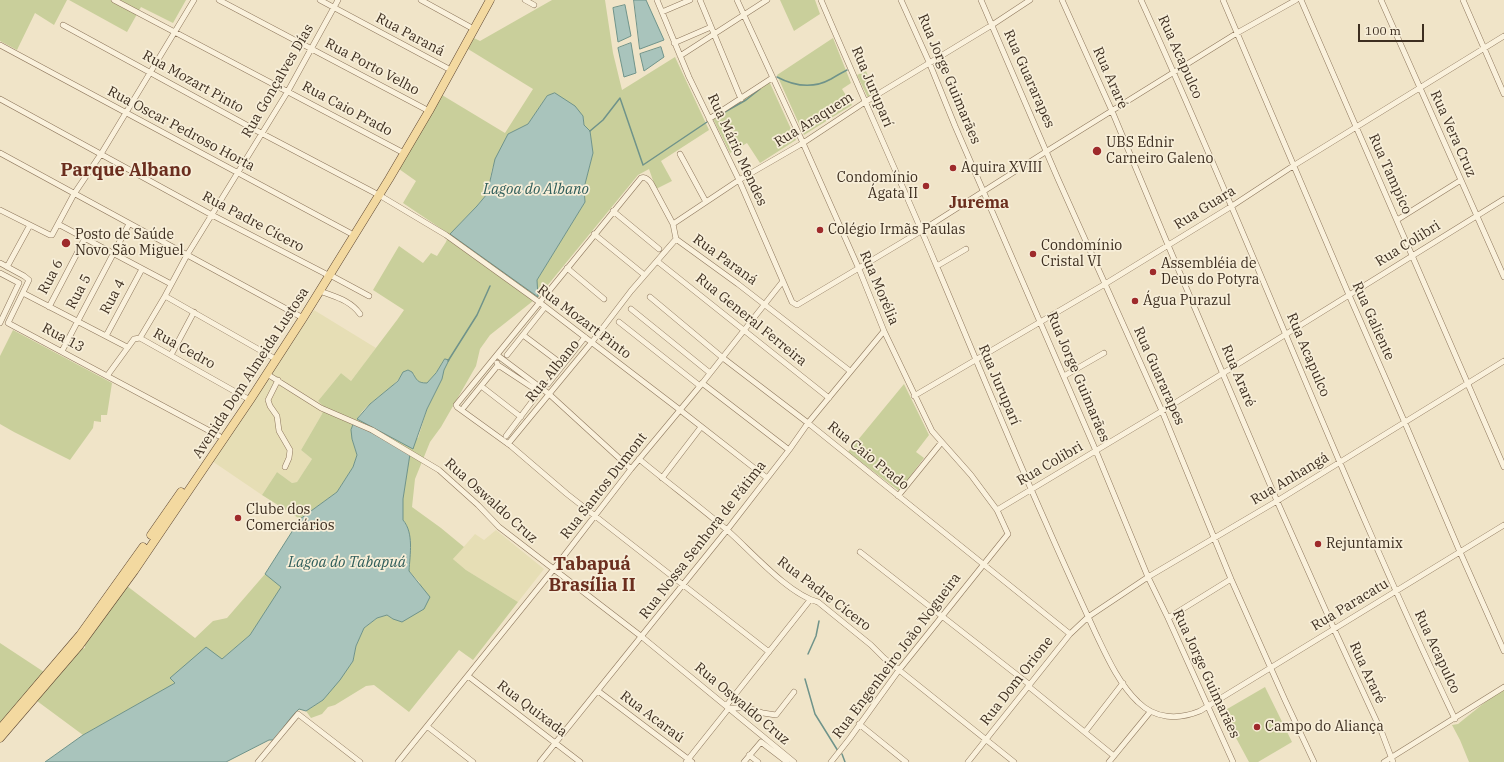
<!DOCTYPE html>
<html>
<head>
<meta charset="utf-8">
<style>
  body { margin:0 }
  #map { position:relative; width:1504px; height:762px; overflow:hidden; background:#f0e4c8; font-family:"IBM Plex Serif",serif }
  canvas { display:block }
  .scale { position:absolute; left:1358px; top:24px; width:66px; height:18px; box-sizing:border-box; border:2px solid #3d2e20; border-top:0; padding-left:5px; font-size:12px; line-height:14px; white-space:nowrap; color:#3d2e20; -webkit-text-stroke:3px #f7eed8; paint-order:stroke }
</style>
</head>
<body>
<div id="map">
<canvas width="1504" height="762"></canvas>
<div class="scale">100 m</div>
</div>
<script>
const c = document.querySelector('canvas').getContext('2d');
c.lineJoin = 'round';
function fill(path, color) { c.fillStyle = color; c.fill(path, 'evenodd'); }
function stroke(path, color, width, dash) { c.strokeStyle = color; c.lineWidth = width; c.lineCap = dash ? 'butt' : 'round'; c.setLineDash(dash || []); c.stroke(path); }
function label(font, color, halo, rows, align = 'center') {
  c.font = font + ' "IBM Plex Serif",serif'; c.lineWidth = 3.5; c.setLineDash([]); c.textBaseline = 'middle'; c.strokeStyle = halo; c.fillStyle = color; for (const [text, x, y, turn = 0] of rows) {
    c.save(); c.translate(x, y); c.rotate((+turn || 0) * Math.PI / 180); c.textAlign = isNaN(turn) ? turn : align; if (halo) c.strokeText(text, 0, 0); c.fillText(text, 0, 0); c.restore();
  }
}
const farmland = new Path2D(`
  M314,310L376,348L351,381L341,373L318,401L324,407L322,414L301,450L312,459L297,482L292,483L277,472L262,495L212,461L267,379L271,380L273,375L272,371Z
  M496,530L544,569L518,602L466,570L453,559L475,534L484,540Z`);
const green = new Path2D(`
  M0,0H67L54,25L35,13L17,50L0,41Z
  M69,0H186L173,23L141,7L127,32Z
  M552,0H605L613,53L622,90L675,57L709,130L661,161L672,181L656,189L649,169L638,175L538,297L490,335L480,349L476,366L441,427L430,442L415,479L412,507L441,528L464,547L453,559L466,570L518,602L473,660L459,650L409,712L374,685L366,686L335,705L328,707L322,714L311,718L306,711L323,700L353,661L356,646L364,628L377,618L387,615L393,619L420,583L409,571C410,554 414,533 403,520V499L409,458L400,449L354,423L352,439L357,455L353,467L337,492L300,519L262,495L277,472L292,483L297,482L312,459L301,450L322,414L324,407L318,401L341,373L351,381L397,320L404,310L373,290L399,246L423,263L431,253L437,256L446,242L449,234L403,203L416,181L399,169L442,95L505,133L533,89L468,49L474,38L480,41ZM547,96L583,116L584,125L590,131L593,153L584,188L585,202L537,280L450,234L477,206L487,194L492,169L508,134L528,124ZM445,359L442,379L427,409L418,438L357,419C367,402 384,395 397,381C401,377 402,373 408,370L412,372C417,380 417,383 427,383L436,373Z
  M780,0H815L820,14L794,31Z
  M833,38L851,83L842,89L852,105L804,135L777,75Z
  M866,71L875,93L868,98L857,75Z
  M769,81L796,140L760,163L747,143L730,153L711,115Z
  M13,330L112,383L107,415H101V422L94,421L93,428L70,460L14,432L0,424V356Z
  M904,384L929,435L916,452L924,458L899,491L848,452Z
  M265,574L282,587L250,635L222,659L171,678L176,683L83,735L37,701L81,649L85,648V645L127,586L195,638L213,621L227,618Z
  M0,643L44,672L0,723Z
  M1265,687L1292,742L1258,762H1249L1222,712Z
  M1504,687V762H1469L1460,740L1452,725L1458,724Z`);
const water = new Path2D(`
  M634,0H646L664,40L640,49Z
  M625,5L631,36L618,42L613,8Z
  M631,43L636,73L624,77L618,48Z
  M661,47L664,57L644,71L640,54Z
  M555,93L575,106L583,116L584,125L590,131L593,153L584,188L585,202L537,280L538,297L450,234L477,206L487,194L495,159L508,134L528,124L547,96Z
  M445,359L449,360L444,370L442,379L427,409L413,449L357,419L370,404L398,381L403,372L408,370L412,372C417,380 417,383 427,383L436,373Z
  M354,423L410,454L403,499V520C414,533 410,554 409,571L430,597L424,609L402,622L393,619L387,615L377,618L364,628L356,646L353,661L340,680L323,700L306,711L299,709C290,717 282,731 273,740H269L226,762H45L83,735L175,683L170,678L206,647L222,659L250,635L281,587L265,574L300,519L337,492L353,467L357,455L352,439L351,430Z`);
const stream = new Path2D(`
  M777,77C794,86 813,89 831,79C836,76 841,73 847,70
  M716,117L746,100L760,89
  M590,131L603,120L620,98L643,165L707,122
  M448,361L477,315L490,286
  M808,654L816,636L819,621
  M805,679L815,714L838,751
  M842,754L845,762`);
const street = new Path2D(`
  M114,0L400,151
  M219,0L429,111
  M320,0L447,68
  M421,0L470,27
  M525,0L534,5
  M657,0L689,77L739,180L792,302L797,305L921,231L1047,151L1237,33L1296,0
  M700,0L741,99
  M737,0L803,143L859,269L884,331L932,431L971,475L997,510L1008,534L899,670L850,738L831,762
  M821,0C859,89 899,177 937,267C973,352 1008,438 1046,523C1062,560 1079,597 1096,634C1107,657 1119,684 1138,702C1155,719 1178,720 1200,711L1504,525
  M901,0L929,62L955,126L1096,451L1148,577L1168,618L1233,762
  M981,0L1058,179L1162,411L1231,579L1285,700L1314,762
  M1062,0L1112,111L1168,245L1277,501L1334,629L1382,733L1393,762
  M1141,0C1250,238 1342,483 1455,719
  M1223,0L1349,295L1405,423L1460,552L1504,651
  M1301,0L1504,467
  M1381,0L1504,277
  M1463,0L1504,94
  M662,12L690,0
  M63,25L261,133L375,193
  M674,43L711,27
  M0,45L350,233
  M680,56L767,0
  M0,99L212,215L326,274
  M709,119L772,78
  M0,153L303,318
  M680,154L706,202
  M379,195L446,235L539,302L680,410L767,478
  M0,210L50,235H52L74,194L101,154L194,0
  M613,211L659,249
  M1397,220L1461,180
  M58,224L171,284
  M673,224L739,180L803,143L865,102L992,25L1030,0
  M594,234L642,273
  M657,261L829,398
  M0,263L24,276L29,280L8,323L219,436
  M937,266L966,249
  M7,267L30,225
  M567,268L604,299
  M0,273L19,283L0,323
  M330,275L369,296
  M320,291C335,297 350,300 360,314
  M23,293L127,347
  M165,296L272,357
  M650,297L723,358L808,423L1070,634
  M49,307L85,238
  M631,309L710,373
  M619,322L700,386
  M523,335L563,365
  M106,336L142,269
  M140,338L165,296L187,255L288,91L338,0
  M62,351L129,224
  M171,355L194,312
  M497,355L549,394L631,469
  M507,355L545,307
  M498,365L536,390L537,395L506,436
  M267,374L321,408L372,430L439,470L478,505L499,527L642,637L794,762
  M107,376L134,339L140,338L250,400
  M1064,376L1104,353
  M278,380L268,400L270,406L277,416L279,431L290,450L289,458L285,467
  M702,383L789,450
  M548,384L585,337
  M481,386L521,417
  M914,396L1105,284L1232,206L1293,166L1504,36
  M464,407L498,365L497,363
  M508,444L592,342L631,291L676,239
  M639,459C668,483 699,506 727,530C751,551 788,594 818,602L871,645L884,658L1014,762
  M662,478L701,427
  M898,496L941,443
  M997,510L1162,411L1504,199
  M860,552L1030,685
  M1168,618L1231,579
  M769,652L567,494L511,446L457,407L456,405L641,178C645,176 648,179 651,183L673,224L676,239L738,284L850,371
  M468,676L580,762
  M1028,686L1114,756
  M598,691L692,762
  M726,706L810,600
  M859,724L906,762
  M428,727L473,762
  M1085,732L1123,683
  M749,755L758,762
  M258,762L298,714L360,762
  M398,762L553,570L631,469L700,386L783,281
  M540,762L727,530L789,450L808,423L884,331
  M686,762L729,708H749L763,713L776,715L794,692
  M744,762L761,742L787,762
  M968,762L1070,634L1088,617L1148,577L1277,501L1504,361
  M1109,762L1150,712
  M1384,762L1504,687`);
const primary = new Path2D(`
  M151,535L181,492
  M0,729L80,635L143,547
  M0,738L79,646L134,571L250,400L303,318L389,179L429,111L490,0`);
const markers = [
  [1097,151,5,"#9e2a2b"],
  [953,168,4,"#9e2a2b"],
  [926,186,4,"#9e2a2b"],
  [820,230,4,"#9e2a2b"],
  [66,243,5,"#9e2a2b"],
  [1033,254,4,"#9e2a2b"],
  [1153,272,4,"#9e2a2b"],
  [1135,301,4,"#9e2a2b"],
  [238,518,4,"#9e2a2b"],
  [1318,544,4,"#9e2a2b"],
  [1257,727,4,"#9e2a2b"]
];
const streetNames = [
  ["Rua Paraná",410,35,28],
  ["Rua Acapulco",1180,57,66],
  ["Rua Porto Velho",372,67,28],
  ["Rua Araré",1110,78,66],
  ["Rua Jorge Guimarães",949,79,67],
  ["Rua Guararapes",1029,79,66],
  ["Rua Gonçalves Días",278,81,-60],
  ["Rua Mozart Pinto",193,82,29],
  ["Rua Juruparí",872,87,67],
  ["Rua Caio Prado",347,109,28],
  ["Rua Araquem",814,120,-32],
  ["Rua Oscar Pedroso Horta",181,129,28],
  ["Rua Vera Cruz",1453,134,66],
  ["Rua Mário Mendes",737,150,65],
  ["Rua Tampico",1390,174,66],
  ["Rua Guara",1205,208,-32],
  ["Rua Padre Cícero",253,222,28],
  ["Rua Colibri",1408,244,-32],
  ["Rua Paraná",725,260,36],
  ["Rua 6",51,277,-62],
  ["Rua Morélia",879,288,67],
  ["Rua 5",79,292,-62],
  ["Rua 4",113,297,-62],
  ["Rua General Ferreira",751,320,39],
  ["Rua Galiente",1373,321,66],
  ["Rua Mozart Pinto",584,322,37],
  ["Rua 13",63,338,28],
  ["Rua Cedro",184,349,29],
  ["Rua Acapulco",1308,355,67],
  ["Rua Albano",553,371,-51],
  ["Avenida Dom Almeida Lustosa",251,373,-57],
  ["Rua Guararapes",1159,376,66],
  ["Rua Araré",1238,376,67],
  ["Rua Jorge Guimarães",1078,377,67],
  ["Rua Juruparí",999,385,67],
  ["Rua Caio Prado",868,456,39],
  ["Rua Colibri",1050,464,-30],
  ["Rua Anhangá",1290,479,-31],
  ["Rua Santos Dumont",604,486,-52],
  ["Rua Oswaldo Cruz",491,501,42],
  ["Rua Nossa Senhora de Fátima",703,540,-52],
  ["Rua Padre Cícero",824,594,37],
  ["Rua Paracatu",1350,605,-31],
  ["Rua Acapulco",1437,652,65],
  ["Rua Engenheiro João Nogueira",897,656,-53],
  ["Rua Araré",1367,673,65],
  ["Rua Jorge Guimarães",1206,674,65],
  ["Rua Dom Orione",1017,681,-52],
  ["Rua Oswaldo Cruz",742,704,40],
  ["Rua Quixada",532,709,37],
  ["Rua Acaraú",652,717,37]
];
const poiNames = [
  ["UBS Ednir",1106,143],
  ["Carneiro Galeno",1106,159],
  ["Aquira XVIII",961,168],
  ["Condomínio",918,178,"right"],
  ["Ágata II",918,194,"right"],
  ["Colégio Irmãs Paulas",828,230],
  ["Posto de Saúde",75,235],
  ["Novo São Miguel",75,251],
  ["Condomínio",1041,246],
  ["Cristal VI",1041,262],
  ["Assembléia de",1161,264],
  ["Deus do Potyra",1161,280],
  ["Água Purazul",1143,301],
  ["Clube dos",246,510],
  ["Comerciários",246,526],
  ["Rejuntamix",1326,544],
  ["Campo do Aliança",1265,727]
];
const waterNames = [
  ["Lagoa do Albano",536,190],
  ["Lagoa do Tabapuá",347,563]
];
const quarterNames = [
  ["Jurema",979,203]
];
const districtNames = [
  ["Parque Albano",126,171],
  ["Tabapuá",592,565],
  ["Brasília II",592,586]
];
fill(farmland, '#e6deb5');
fill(green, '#c9cf9b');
fill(water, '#a9c4bc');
stroke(water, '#6f938a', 1);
stroke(stream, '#6f938a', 1.5);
stroke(street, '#8d765c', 6);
stroke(primary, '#5b4430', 9);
stroke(street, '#faf1dc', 5);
stroke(primary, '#f3d9a0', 8);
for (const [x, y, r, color] of markers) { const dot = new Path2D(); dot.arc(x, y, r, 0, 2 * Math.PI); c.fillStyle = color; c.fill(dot); stroke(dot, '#f7eed8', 1.5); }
label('14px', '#3d2e20', '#f7eed8', streetNames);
label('14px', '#3d2e20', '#f7eed8', poiNames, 'left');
label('italic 15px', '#2f5d5a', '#f7eed8', waterNames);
label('bold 16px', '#6b2e1e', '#f7eed8', quarterNames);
label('bold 18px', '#6b2e1e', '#f7eed8', districtNames);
</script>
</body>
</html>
